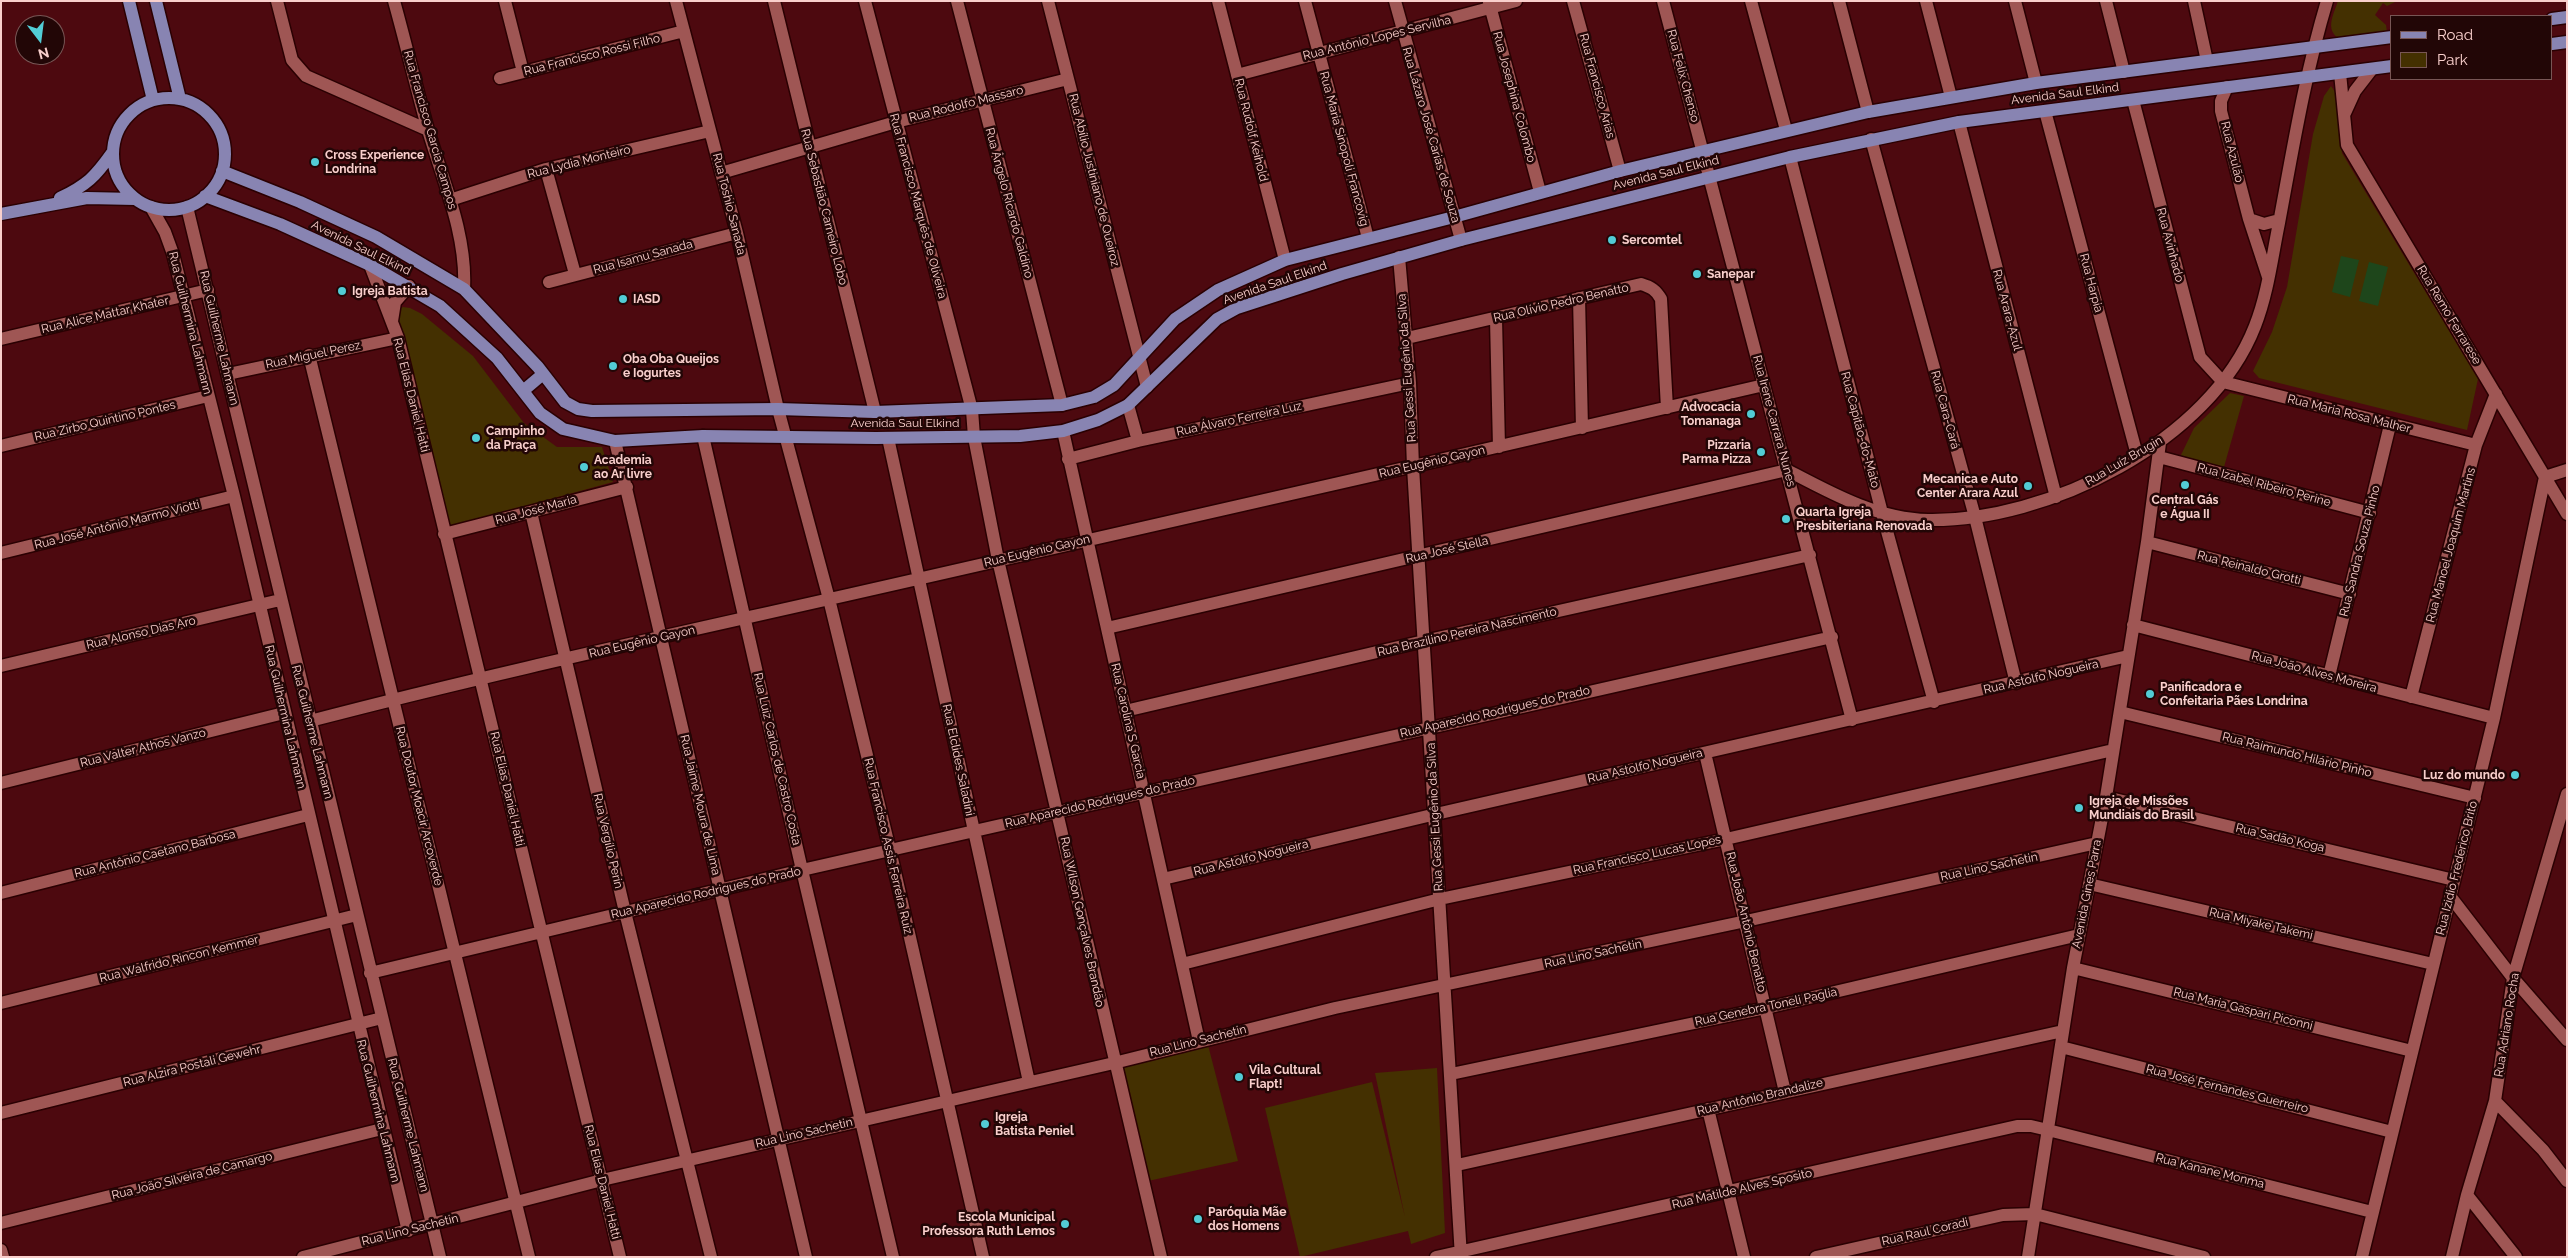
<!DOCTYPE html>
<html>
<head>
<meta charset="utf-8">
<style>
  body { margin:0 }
  #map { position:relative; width:2568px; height:1258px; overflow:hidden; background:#4d090f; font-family:Raleway,sans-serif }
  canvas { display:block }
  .frame { position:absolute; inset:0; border:2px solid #f9cfcc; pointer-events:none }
  .legend { position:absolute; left:2390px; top:15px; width:162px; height:65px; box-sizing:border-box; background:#220606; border:1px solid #785655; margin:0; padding:6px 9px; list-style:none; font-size:15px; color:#f9cfcc }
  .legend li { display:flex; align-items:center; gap:10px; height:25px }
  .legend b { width:25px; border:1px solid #785655 }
  .north { position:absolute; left:15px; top:15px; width:50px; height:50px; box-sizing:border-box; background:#220606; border:1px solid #785655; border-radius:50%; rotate:165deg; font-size:14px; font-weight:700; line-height:20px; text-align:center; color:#f9cfcc }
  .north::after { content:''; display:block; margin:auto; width:18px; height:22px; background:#52ccd5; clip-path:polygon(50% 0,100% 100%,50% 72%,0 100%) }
</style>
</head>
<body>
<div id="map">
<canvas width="2568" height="1258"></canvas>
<div class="frame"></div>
<ul class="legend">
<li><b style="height:6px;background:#8884b2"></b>Road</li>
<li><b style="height:14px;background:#443001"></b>Park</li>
</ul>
<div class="north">N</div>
</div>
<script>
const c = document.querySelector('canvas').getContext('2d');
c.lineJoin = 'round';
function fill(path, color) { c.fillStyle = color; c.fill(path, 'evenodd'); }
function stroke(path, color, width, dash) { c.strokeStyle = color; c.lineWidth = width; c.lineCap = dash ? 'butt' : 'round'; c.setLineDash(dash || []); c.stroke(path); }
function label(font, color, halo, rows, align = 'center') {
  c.font = font + ' Raleway,sans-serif'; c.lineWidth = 5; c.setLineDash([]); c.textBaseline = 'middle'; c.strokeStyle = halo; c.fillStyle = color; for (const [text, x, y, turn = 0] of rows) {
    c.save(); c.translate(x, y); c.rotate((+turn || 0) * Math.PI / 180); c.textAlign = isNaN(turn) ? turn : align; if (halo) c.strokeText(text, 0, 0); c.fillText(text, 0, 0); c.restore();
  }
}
const green = new Path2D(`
  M2338,1H2397L2387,6L2383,3L2375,15L2386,25L2387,33L2339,39C2325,29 2333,16 2338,1Z
  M2331,86L2338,96L2342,153L2478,379L2467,430L2259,378L2253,371L2272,332L2287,287L2313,134L2324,96Z
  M403,307L410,308L422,314L473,356L524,423L557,447H602L613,482L449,527L396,311Z
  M2230,393L2244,396L2224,467L2180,457L2194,428Z
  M1208,1045L1238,1161L1148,1181L1124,1068L1131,1061Z
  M1437,1068L1445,1233L1411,1244L1408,1231L1300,1257L1265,1108L1372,1082L1405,1217L1375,1073Z`);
const water = new Path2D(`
  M2341,256L2359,260L2350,297L2332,292Z
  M2369,262L2388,267L2378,306L2359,301Z`);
const minor = new Path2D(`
  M277,1L292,60L306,76L428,130
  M394,1C406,44 416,87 428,130C443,181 467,235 464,289
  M505,1L523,72
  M676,1L737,233L778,409L829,599L890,850L983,1257
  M774,1L875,412
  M865,1L972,410L974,437L998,560L1161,1257
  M957,1L1062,405
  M1048,1L1147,387
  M1218,1L1285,260
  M1305,1L1368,238
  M1395,1L1461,240
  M1573,1L1620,171
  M1663,1L1852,720
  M1751,1L1786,130
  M1839,1L1868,112
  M1926,1L1951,97
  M2015,1L2036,83
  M2106,1L2124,72
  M2194,1L2207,61
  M1489,2L1540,192
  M2340,73L2347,145L2567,514
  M1237,75L1516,1
  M500,78L684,31
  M2227,87L2221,101V111L2249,219L2268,277
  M2133,100L2200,357L2223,382L2476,445
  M2045,111L2137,455
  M2345,113L2355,91L2372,69
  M1959,122L2056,497
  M1871,139L1975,517L2016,683
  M1790,157L1882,513L1934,702
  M546,169L575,274
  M721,173L896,122L1068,79
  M450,200L546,169L710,131
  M151,207L165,232L173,254L234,496L408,1231
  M187,207L440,1257
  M2249,219L2264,224L2279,220
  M1399,257L1410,383L1413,467L1461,1257
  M370,265L398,338L620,1257
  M549,282L737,233
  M1579,298L1582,428
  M1496,319L1499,447
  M392,321L395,302L409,286
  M1407,338L1641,284C1651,287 1656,290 1661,299L1667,408
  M1,339L208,290
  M309,355L529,1257
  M228,374L398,338
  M1128,405L1138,441
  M1063,431L1199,1041
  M703,436L802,870L893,1257
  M888,438L1029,1082
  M615,441L806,1257
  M1,446L208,396
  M2159,457L2370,513
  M1068,459L1138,441L1410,383
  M1787,470C1831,493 1877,519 1928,520C2047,522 2210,442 2255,326C2268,293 2272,257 2279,223C2293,148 2305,74 2327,1
  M531,512L625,912L711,1257
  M444,534L627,487
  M2147,542L2350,594
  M1,553L234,496
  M2133,625L2494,718
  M1107,628L1787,470
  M1,666L280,600
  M2329,676L2390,425
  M2411,697L2476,445L2496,394
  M1125,711L1424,641L1810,555
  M2120,712L2475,798
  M310,721C501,671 694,630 887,586C1179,520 1472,453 1764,385
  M1705,753L1785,1092
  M1,783L284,713
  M2106,797L2454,880
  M1163,879L1436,814L2128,656
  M2089,884L2433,964
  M1,893L308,815
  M2450,896L2513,978L2567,1040
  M1182,964L1440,899L1726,839L2113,750
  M2073,968L2412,1051
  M370,973L802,870L1832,637
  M1,1003L357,915
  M2061,1047L2392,1132
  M1451,1074L1766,1008L2079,935
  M2495,1101L2543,1150L2567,1181
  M1708,1109L1744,1257
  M1,1113L382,1018
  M1457,1165L2063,1031
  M2467,1195L2516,1257
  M1,1223L382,1129
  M1,1250L3,1257
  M303,1257L602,1180L1114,1063L1335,1008L1746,921L2097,843
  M1436,1257L2017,1126H2031L2048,1130L2372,1212
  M1816,1257L2003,1215L2035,1214L2204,1257
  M2028,1257L2073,968L2106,797L2147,542L2160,443
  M2362,1257L2494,718L2545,477L2567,470
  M2452,1257L2467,1195L2495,1101L2513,978L2567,794`);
const major = new Path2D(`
  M129,1L153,100
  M156,1L180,99
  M2552,19L2567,17
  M2552,44L2567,42
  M113 154a56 56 0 1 1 112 0a56 56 0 1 1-112 0Z
  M222,171L300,202L376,237L464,289L538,367L565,402L578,409L592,411L778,409L875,412L1062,405L1094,397L1114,385L1175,319L1218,290L1285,260L1454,217L1620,171L1868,112L2036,83L2392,37
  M205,196L280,224L370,265L440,306L497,358L540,413L563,429L615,441L703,436L876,438L1020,436L1063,431L1098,420L1128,405L1217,319L1237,308L1342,274L1461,240L1790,157L1959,122L2392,66
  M60,198C87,185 95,177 112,153
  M1,214L87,198L135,199
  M523,391L543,374`);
const markers = [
  [315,162,5,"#52ccd5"],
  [1612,240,5,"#52ccd5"],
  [1697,274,5,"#52ccd5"],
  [342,291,5,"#52ccd5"],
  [623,299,5,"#52ccd5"],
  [613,366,5,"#52ccd5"],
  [1751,414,5,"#52ccd5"],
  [476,438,5,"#52ccd5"],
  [1761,452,5,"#52ccd5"],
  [584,467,5,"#52ccd5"],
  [2185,485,5,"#52ccd5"],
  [2028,486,5,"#52ccd5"],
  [1786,519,5,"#52ccd5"],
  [2150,694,5,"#52ccd5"],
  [2515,775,5,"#52ccd5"],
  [2079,808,5,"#52ccd5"],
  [1239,1077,5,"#52ccd5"],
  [985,1124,5,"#52ccd5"],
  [1198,1219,5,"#52ccd5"],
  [1065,1224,5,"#52ccd5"]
];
const streetNames = [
  ["Rua Antônio Lopes Servilha",1377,38,-14],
  ["Rua Francisco Rossi Filho",592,55,-14],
  ["Rua Felix Chenso",1683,76,75],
  ["Rua Francisco Arias",1597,86,75],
  ["Avenida Saul Elkind",2065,94,-7],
  ["Rua Josephina Colombo",1514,97,75],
  ["Rua Rodolfo Massaro",966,104,-14],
  ["Rua Francisco Garcia Campos",430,130,74],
  ["Rua Rudolf Keihold",1251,130,76],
  ["Rua Lázaro José Carias de Souza",1431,135,74],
  ["Rua Maria Sinopoli Francovig",1344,149,75],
  ["Rua Azulão",2232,152,76],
  ["Rua Lydia Monteiro",579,162,-14],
  ["Avenida Saul Elkind",1666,173,-14],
  ["Rua Abílio Justiniano de Queiroz",1094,180,76],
  ["Rua Ângelo Ricardo Galdino",1009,203,75],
  ["Rua Toshio Sanada",729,204,76],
  ["Rua Francisco Marquês de Oliveira",918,206,75],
  ["Rua Sebastião Carneiro Lobo",824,207,76],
  ["Rua Avinhado",2170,245,75],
  ["Avenida Saul Elkind",361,248,26],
  ["Rua Isamu Sanada",643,257,-15],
  ["Avenida Saul Elkind",1275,283,-19],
  ["Rua Harpia",2091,283,75],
  ["Rua Olívio Pedro Benatto",1561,303,-13],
  ["Rua Arara-Azul",2007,310,75],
  ["Rua Alice Mattar Khater",105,315,-13],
  ["Rua Remo Ferrarese",2449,315,59],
  ["Rua Guilhermina Lahmann",190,323,76],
  ["Rua Guilherme Lahmann",219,338,77],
  ["Rua Miguel Perez",313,355,-12],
  ["Rua Gessi Eugênio da Silva",1407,368,-94],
  ["Rua Elias Daniel Hatti",411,395,76],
  ["Rua Cara-Cará",1945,410,75],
  ["Rua Maria Rosa Malher",2349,414,14],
  ["Rua Álvaro Ferreira Luz",1239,419,-12],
  ["Rua Zirbo Quintino Pontes",105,421,-13],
  ["Rua Irene Carrara Nunes",1774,421,75],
  ["Avenida Saul Elkind",905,423],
  ["Rua Capitão-do-Mato",1860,430,75],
  ["Rua Luíz Brugin",2124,461,-30],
  ["Rua Eugênio Gayon",1432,462,-13],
  ["Rua Izabel Ribeiro Perine",2264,485,15],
  ["Rua José Maria",536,510,-15],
  ["Rua José Antônio Marmo Viotti",117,525,-14],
  ["Rua Manoel Joaquim Martins",2451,545,-75],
  ["Rua José Stella",1447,550,-13],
  ["Rua Eugênio Gayon",1037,551,-13],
  ["Rua Sandra Souza Pinho",2360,551,-76],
  ["Rua Reinaldo Grotti",2249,568,14],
  ["Rua Brazilino Pereira Nascimento",1467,632,-13],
  ["Rua Alonso Dias Aro",141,633,-13],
  ["Rua Eugênio Gayon",642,642,-13],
  ["Rua João Alves Moreira",2314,672,15],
  ["Rua Astolfo Nogueira",2041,677,-13],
  ["Rua Aparecido Rodrigues do Prado",1495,712,-13],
  ["Rua Guilhermina Lahmann",285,717,77],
  ["Rua Carolina S Garcia",1128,721,77],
  ["Rua Guilherme Lahmann",312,732,76],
  ["Rua Valter Athos Vanzo",143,748,-14],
  ["Rua Raimundo Hilário Pinho",2297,755,14],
  ["Rua Luiz Carlos de Castro Costa",777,759,77],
  ["Rua Elclides Saladini",958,760,78],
  ["Rua Astolfo Nogueira",1645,766,-13],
  ["Rua Elias Daniel Hatti",507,789,77],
  ["Rua Aparecido Rodrigues do Prado",1100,802,-13],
  ["Rua Jaime Moura de Lima",700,805,77],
  ["Rua Doutor Moacir Arcoverde",419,806,76],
  ["Rua Gessi Eugênio da Silva",1435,817,-93],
  ["Rua Sadão Koga",2280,838,13],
  ["Rua Vergílio Perin",608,841,77],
  ["Rua Francisco Assis Ferreira Ruiz",888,846,77],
  ["Rua Antônio Caetano Barbosa",155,854,-14],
  ["Rua Francisco Lucas Lopes",1647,855,-12],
  ["Rua Astolfo Nogueira",1251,858,-14],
  ["Rua Lino Sachetin",1989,867,-12],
  ["Rua Izidio Frederico Brito",2457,868,-76],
  ["Rua Aparecido Rodrigues do Prado",706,893,-13],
  ["Avenida Gines Parra",2087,894,-79],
  ["Rua Wilson Gonçalves Brandão",1082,922,78],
  ["Rua João Antônio Benatto",1746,922,77],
  ["Rua Miyake Takemi",2261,924,13],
  ["Rua Lino Sachetin",1593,954,-12],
  ["Rua Walfrido Rincon Kemmer",179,959,-14],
  ["Rua Genebra Toneli Paglia",1766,1007,-12],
  ["Rua Maria Gaspari Piconni",2243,1009,14],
  ["Rua Adriano Rocha",2507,1025,-81],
  ["Rua Lino Sachetin",1198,1041,-14],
  ["Rua Alzira Postali Gewehr",192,1066,-14],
  ["Rua José Fernandes Guerreiro",2227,1089,14],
  ["Rua Antônio Brandalize",1760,1097,-13],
  ["Rua Guilhermina Lahmann",378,1111,76],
  ["Rua Guilherme Lahmann",408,1125,76],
  ["Rua Lino Sachetin",804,1133,-13],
  ["Rua Kanane Monma",2210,1171,14],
  ["Rua João Silveira de Camargo",192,1176,-14],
  ["Rua Elias Daniel Hatti",602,1182,76],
  ["Rua Matilde Alves Sposito",1742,1189,-13],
  ["Rua Lino Sachetin",410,1230,-14],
  ["Rua Raul Coradi",1925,1232,-13]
];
const poiNames = [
  ["Cross Experience",325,155],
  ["Londrina",325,169],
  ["Sercomtel",1622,240],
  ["Sanepar",1707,274],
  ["Igreja Batista",352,291],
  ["IASD",633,299],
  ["Oba Oba Queijos",623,359],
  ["e Iogurtes",623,373],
  ["Advocacia",1741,407,"right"],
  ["Tomanaga",1741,421,"right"],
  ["Campinho",486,431],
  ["da Praça",486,445],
  ["Pizzaria",1751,445,"right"],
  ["Parma Pizza",1751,459,"right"],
  ["Academia",594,460],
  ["ao Ar livre",594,474],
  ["Mecanica e Auto",2018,479,"right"],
  ["Center Arara Azul",2018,493,"right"],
  ["Central Gás",2185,500,"center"],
  ["e Água II",2185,514,"center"],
  ["Quarta Igreja",1796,512],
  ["Presbiteriana Renovada",1796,526],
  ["Panificadora e",2160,687],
  ["Confeitaria Pães Londrina",2160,701],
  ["Luz do mundo",2505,775,"right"],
  ["Igreja de Missões",2089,801],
  ["Mundiais do Brasil",2089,815],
  ["Vila Cultural",1249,1070],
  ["Flapt!",1249,1084],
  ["Igreja",995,1117],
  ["Batista Peniel",995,1131],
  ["Paróquia Mãe",1208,1212],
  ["dos Homens",1208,1226],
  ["Escola Municipal",1055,1217,"right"],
  ["Professora Ruth Lemos",1055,1231,"right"]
];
fill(green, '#443001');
fill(water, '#1e461b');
stroke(minor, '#2a0002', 15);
stroke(major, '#2a0002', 15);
stroke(minor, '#9f5654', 12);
stroke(major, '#8884b2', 12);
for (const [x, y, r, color] of markers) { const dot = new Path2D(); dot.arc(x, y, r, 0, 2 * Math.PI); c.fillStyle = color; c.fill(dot); stroke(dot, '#220606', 2); }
label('12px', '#f9cfcc', '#220606', streetNames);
label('bold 12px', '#f9cfcc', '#220606', poiNames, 'left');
</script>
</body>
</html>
